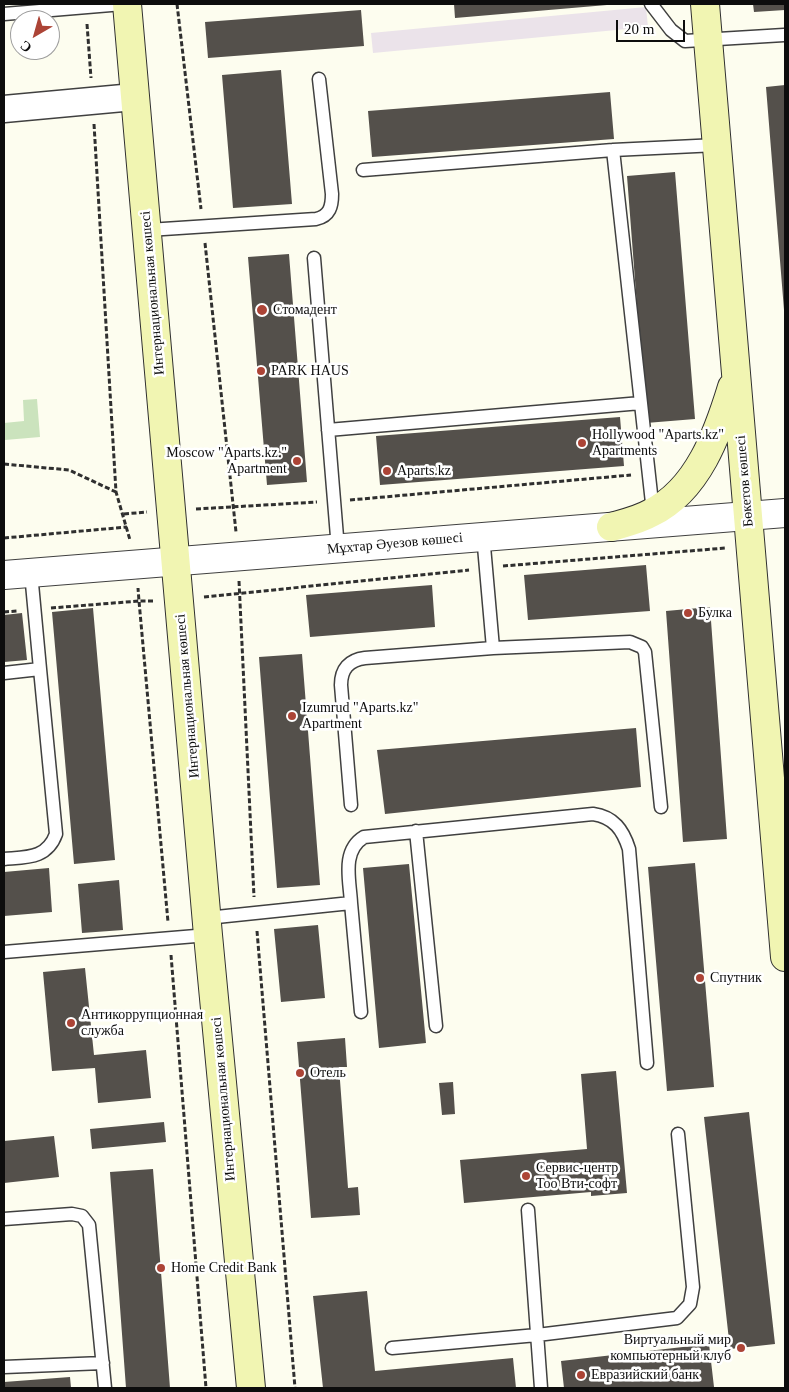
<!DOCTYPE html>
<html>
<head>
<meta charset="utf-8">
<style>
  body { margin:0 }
  #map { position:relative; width:789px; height:1392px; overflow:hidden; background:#fdfdef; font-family:"Times New Roman",serif }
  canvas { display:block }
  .frame { position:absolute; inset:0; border:5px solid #0d0d0d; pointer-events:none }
  .north { position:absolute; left:10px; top:10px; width:50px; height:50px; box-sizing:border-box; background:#fff; border:1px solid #9e9e9e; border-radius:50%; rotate:218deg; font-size:14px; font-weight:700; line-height:20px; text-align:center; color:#0d0d0d }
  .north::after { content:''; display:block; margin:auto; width:18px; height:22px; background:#ac4436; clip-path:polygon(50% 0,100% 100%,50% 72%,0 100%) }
  .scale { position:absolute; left:616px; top:20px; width:69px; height:22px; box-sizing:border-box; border:2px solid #0d0d0d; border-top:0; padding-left:6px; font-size:15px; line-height:18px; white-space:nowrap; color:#0d0d0d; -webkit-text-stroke:4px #fff; paint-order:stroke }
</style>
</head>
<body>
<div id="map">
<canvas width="789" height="1392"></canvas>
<div class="frame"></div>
<div class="north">С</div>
<div class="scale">20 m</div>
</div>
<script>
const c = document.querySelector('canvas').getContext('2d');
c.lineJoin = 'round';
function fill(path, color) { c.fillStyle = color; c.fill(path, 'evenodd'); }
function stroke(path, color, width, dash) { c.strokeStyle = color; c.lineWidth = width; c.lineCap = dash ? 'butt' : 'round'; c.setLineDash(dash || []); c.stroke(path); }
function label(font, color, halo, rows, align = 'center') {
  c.font = font + ' "Times New Roman",serif'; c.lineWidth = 5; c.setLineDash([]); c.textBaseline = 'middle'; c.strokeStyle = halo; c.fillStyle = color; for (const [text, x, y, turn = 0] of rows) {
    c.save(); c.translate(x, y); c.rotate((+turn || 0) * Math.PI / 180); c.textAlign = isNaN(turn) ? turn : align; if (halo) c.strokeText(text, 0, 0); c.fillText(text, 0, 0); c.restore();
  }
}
const industrial = new Path2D(`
  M646,7L648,27L373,53L371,33Z`);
const green = new Path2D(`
  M37,399L40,437L5,440L4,423L24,421L23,400Z`);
const building = new Path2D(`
  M454,4H607V5L455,18Z
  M753,4H785V10L754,12Z
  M361,10L364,46L208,58L205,22Z
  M281,70L292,204L233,208L222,75Z
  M785,85V310H784L766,87Z
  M610,92L614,139L372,157L368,111Z
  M675,172L695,419L646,423L627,176Z
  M289,254L307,482L267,485L248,257Z
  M620,417L624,466L380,485L376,436Z
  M646,565L650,611L528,620L524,575Z
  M432,585L435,627L310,637L306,595Z
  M710,607L727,839L683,842L666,611Z
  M93,608L115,860L74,864L52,612Z
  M22,613L27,660L4,662V615Z
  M302,654L320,885L277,888L259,657Z
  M636,728L641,787L385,814L377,750Z
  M695,863L714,1087L667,1091L648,867Z
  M409,864L426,1043L379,1048L363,868Z
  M49,868L52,912L4,916V872Z
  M119,880L123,930L82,933L78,884Z
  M318,925L325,998L281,1002L274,929Z
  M85,968L94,1055L146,1050L151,1098L98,1103L95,1068L52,1071L43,972Z
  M345,1038L347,1067H339L348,1188L358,1187L360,1215L311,1218L297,1042Z
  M616,1071L627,1193L591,1196V1192L464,1203L460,1160L587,1149L581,1074Z
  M453,1082L455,1114L442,1115L439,1083Z
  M749,1112L775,1344L730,1349L704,1117Z
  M164,1122L166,1142L92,1149L90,1129Z
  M54,1136L59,1177L4,1183V1141Z
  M153,1169L170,1388H126L110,1172Z
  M367,1291L375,1371L513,1358L516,1388H323L313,1296Z
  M709,1344L714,1387L564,1388L561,1361Z
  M70,1377L71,1388H4V1382Z`);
const path = new Path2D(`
  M177,4L201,209
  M87,24L91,78
  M94,124L116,492L130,540
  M205,243L236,532
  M4,464L69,470L116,492
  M350,500L631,475
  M196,509L317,502
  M124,514L147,512
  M4,538L127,527
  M503,566L726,548
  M239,581L254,897
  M204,597L469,570
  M153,601H139L168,922
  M51,608L139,601L138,588
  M4,612L17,611
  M257,931L295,1388
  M171,955L206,1388`);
const service = new Path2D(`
  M651,4L671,30L685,41L784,35
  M4,14L123,4
  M613,150L653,512
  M363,170L613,150L717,145
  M148,230L316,219C330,216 332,206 332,194L319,79
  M314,258L338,549
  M328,430L641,403
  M483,535L493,648L630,642L642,647L645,652L661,807
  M4,673L40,669L31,573
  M351,805L341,685C341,669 349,660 365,658L493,648
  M416,831L436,1026
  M4,859C26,857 47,859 56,834L40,669
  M351,903L361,1012
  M207,918L351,903C350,881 341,851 364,837L593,814C614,817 623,830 629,849L647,1063
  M4,952L208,935
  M528,1210L541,1388
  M4,1219L72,1214L82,1216L89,1225L105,1388
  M392,1348L537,1335L677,1318L690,1304L693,1287L678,1134
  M4,1367L103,1363`);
const minor = new Path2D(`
  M4,109L134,97`);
const tertiary = new Path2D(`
  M4,575L785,513`);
const secondary = new Path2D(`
  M127,4L208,935L251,1388
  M705,4L785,957
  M611,527C625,523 639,520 651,513C698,490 718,433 732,387`);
const markers = [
  [262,310,6,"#ac4436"],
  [261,371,5,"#ac4436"],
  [582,443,5,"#ac4436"],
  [297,461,5,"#ac4436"],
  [387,471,5,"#ac4436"],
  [688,613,5,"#ac4436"],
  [292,716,5,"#ac4436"],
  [700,978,5,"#ac4436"],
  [71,1023,5,"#ac4436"],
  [300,1073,5,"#ac4436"],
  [526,1176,5,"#ac4436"],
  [161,1268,5,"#ac4436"],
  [741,1348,5,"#ac4436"],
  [581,1375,5,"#ac4436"]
];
const streetNames = [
  ["Интернациональная көшесі",153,293,-95],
  ["Бөкетов көшесі",745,481,-95],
  ["Мұхтар Әуезов көшесі",395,544,-5],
  ["Интернациональная көшесі",188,696,-95],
  ["Интернациональная көшесі",224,1099,-95]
];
const poiNames = [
  ["Стомадент",273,310],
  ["PARK HAUS",271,371],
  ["Hollywood \"Aparts.kz\"",592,435],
  ["Apartments",592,451],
  ["Moscow \"Aparts.kz.\"",287,453,"right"],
  ["Apartment",287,469,"right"],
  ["Aparts.kz",397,471],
  ["Булка",698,613],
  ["Izumrud \"Aparts.kz\"",302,708],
  ["Apartment",302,724],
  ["Спутник",710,978],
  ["Антикоррупционная",81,1015],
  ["служба",81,1031],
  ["Отель",310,1073],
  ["Сервис-центр",536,1168],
  ["Тоо Вти-софт",536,1184],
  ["Home Credit Bank",171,1268],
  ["Виртуальный мир",731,1340,"right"],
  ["компьютерный клуб",731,1356,"right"],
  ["Евразийский банк",591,1375]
];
fill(industrial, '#ebe3ea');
fill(green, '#cbe3bd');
fill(building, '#54504b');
stroke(service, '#404040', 15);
stroke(minor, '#404040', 29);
stroke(tertiary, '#404040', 30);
stroke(secondary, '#2f2f2f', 30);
stroke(path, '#2f2f2f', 3, [5, 2.5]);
stroke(service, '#fff', 12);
stroke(minor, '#fff', 26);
stroke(tertiary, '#fff', 28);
stroke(secondary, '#f1f5b2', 28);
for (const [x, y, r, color] of markers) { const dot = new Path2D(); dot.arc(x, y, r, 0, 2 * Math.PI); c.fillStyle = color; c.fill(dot); stroke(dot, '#fff', 2); }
label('14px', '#0d0d0d', '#fff', streetNames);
label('14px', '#0d0d0d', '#fff', poiNames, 'left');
</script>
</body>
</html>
